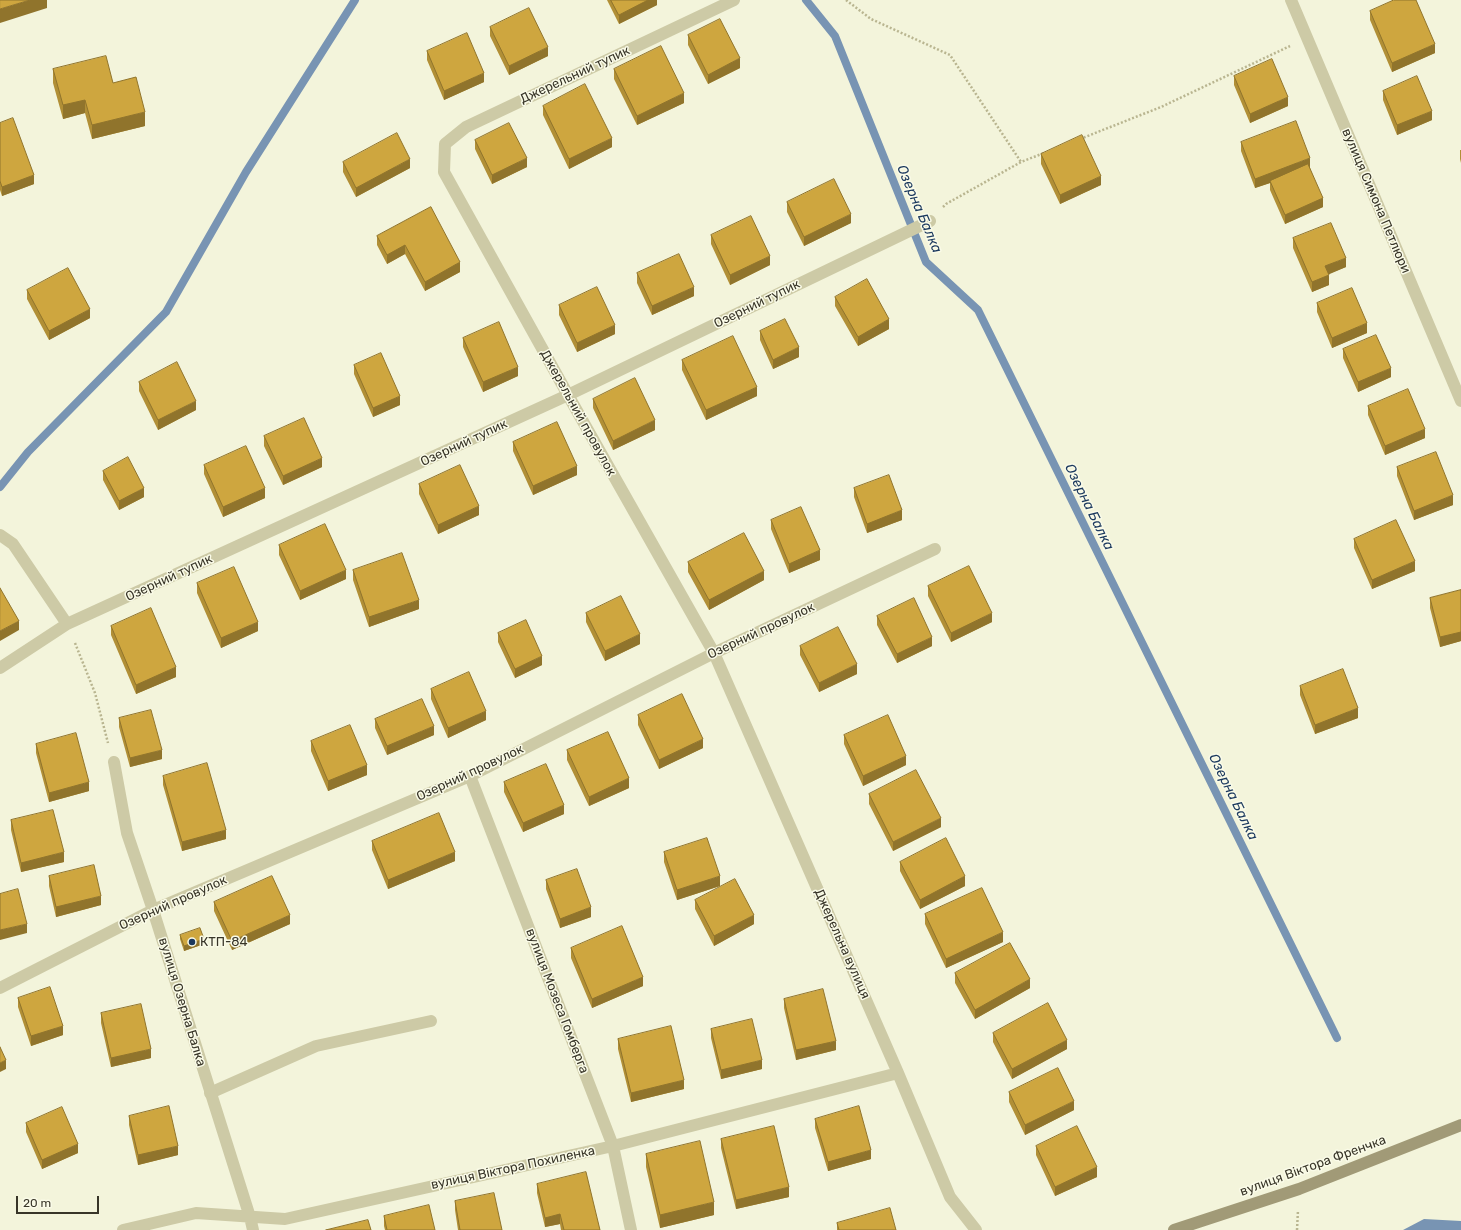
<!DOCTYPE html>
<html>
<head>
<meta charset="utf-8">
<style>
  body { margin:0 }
  #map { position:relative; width:1461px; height:1230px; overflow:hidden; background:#f3f4db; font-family:Rubik,sans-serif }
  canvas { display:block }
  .scale { position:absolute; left:16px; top:1196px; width:83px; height:18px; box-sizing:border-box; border:2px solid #383528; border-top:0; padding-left:5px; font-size:12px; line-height:14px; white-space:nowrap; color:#383528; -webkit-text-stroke:3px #fafbe8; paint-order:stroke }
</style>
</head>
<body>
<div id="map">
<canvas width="1461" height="1230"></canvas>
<div class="scale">20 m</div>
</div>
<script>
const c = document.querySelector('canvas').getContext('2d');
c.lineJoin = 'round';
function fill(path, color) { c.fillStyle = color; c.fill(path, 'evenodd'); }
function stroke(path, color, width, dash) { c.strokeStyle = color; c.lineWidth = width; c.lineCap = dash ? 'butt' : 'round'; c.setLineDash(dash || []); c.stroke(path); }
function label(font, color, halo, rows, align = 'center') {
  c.font = font + ' Rubik,sans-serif'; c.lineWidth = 3; c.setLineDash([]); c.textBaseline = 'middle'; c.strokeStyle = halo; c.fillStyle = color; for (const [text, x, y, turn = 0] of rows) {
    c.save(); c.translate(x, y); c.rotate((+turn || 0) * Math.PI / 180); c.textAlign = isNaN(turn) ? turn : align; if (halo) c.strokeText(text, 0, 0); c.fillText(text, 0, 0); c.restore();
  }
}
const water = new Path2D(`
  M1424,1219L1461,1221V1230H1403Z`);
const stream = new Path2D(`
  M806,0L835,36L926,262L978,310L1337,1038
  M0,487L28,452L166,312L246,172L355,0`);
const path = new Path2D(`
  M846,0L871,19L950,55L1021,162
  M1080,139L1161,107L1290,46
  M943,207L946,204L1021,162L1044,153
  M75,643L95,693L108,743
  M1297,1230L1298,1210`);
const lane = new Path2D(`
  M210,1093L316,1046L431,1021`);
const street = new Path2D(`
  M734,0L466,127L445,144L444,172L568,395L714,653L898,1073L950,1197L976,1230
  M1291,0L1461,401
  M0,535L13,544L67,624
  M0,668L67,624L568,395L930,221
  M114,762L127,833L153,910L250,1217L253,1230
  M470,776L613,1146L631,1230
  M0,988L153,910L470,776L714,653L935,549
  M123,1230L196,1213L285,1219L613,1146L898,1073`);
const secondary = new Path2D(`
  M1174,1230L1299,1189L1461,1125`);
const wall = new Path2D(`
  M607,0H657V5L619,24Z
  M1370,11L1435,53L1392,72L1370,20Z
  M490,27L548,56L509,75L490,36Z
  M688,35L740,68L708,84L688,45Z
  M427,51L484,82L444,100L427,60Z
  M53,69L113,83L145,126L92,139L85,113L63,119L53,83Z
  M614,69L684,103L637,125L614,79Z
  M1234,76L1288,106L1250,123L1234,85Z
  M1383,91L1432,120L1397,135L1383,100Z
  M543,106L612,147L569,169L543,115Z
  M0,123L34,184L2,196L0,190Z
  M475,140L527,167L492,184L475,149Z
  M1241,142L1310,168L1323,207L1285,224L1270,190V183L1255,188L1241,151Z
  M1460,150H1461V163L1460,159Z
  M1041,154L1101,185L1060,204L1041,164Z
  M343,162L410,168L356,197L343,172Z
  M787,202L851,223L804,246L787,212Z
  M431,207L460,272L425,291L405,254L387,264L377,245V236Z
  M711,235L770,265L730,285L711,244Z
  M1293,238L1346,267L1328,274L1329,285L1312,292L1293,248Z
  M637,273L694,296L652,315L637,283Z
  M27,290L90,318L49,340L27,299Z
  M835,297L889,329L858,346L835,306Z
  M1317,303L1367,333L1332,348L1317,312Z
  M559,305L615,334L577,352L559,315Z
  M760,331L799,357L773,369L760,340Z
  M463,338L518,376L483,392L463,347Z
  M1343,349L1391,377L1358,392L1343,358Z
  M682,360L757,396L706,420L682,370Z
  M354,365L400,405L373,417L354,374Z
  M139,382L196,410L158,430L139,391Z
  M593,399L655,430L613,450L593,408Z
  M1368,406L1425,438L1385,455L1368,415Z
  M264,436L322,467L283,485L264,446Z
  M513,442L577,475L533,495L513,451Z
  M204,465L265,498L223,517L204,474Z
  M1397,467L1453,505L1414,520L1397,476Z
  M103,471L144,497L119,510L103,480Z
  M419,484L479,515L438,534L419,494Z
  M854,488L902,520L867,533L854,497Z
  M771,520L820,560L789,573L771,529Z
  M1354,539L1415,571L1372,589L1354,548Z
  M279,545L346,579L300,600L279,555Z
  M688,562L764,580L709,610L688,572Z
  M353,570L419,609L369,627L353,580Z
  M197,583L258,631L221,648L197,593Z
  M928,586L992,622L951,642L928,596Z
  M1461,590V641L1440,647L1430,608V598Z
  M586,613L640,644L605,661L586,622Z
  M877,616L932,646L897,663L877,625Z
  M111,626L176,677L136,694L111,635Z
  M498,633L542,665L515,678L498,642Z
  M800,646L857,674L819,692L800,655Z
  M1300,686L1358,718L1315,734L1300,695Z
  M431,689L486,720L448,738L431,699Z
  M638,715L703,748L659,769L638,725Z
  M119,718L162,759L130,767L119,727Z
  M375,719L434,735L387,755L375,728Z
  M844,735L906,765L863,786L844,744Z
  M311,741L367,775L328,791L311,751Z
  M36,744L89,791L49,802L36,753Z
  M567,750L629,788L589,806L567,760Z
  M163,776L226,839L182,851L163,785Z
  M504,782L564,814L523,832L504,792Z
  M869,794L941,827L893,851L869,804Z
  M11,820L64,862L21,872L11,830Z
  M372,841L455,861L388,889L372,850Z
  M664,852L720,886L677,900L664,862Z
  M900,862L965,886L920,909L900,871Z
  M49,876L101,905L56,917L49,886Z
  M546,880L591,917L560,928L546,889Z
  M695,900L754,924L714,946L695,909Z
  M214,902L290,924L232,950L214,911Z
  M925,914L1003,942L946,968L925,924Z
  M180,935L204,944L184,951L180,939Z
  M571,948L643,986L592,1008L571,958Z
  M955,973L1030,988L975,1019L955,983Z
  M18,998L63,1035L31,1046L18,1007Z
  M784,999L836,1050L796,1060L784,1008Z
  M101,1013L151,1058L111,1067L101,1023Z
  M711,1029L762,1069L721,1079L711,1038Z
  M993,1033L1067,1049L1012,1079L993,1042Z
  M618,1039L684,1089L631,1102L618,1049Z
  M1009,1092L1074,1110L1025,1135L1009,1102Z
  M129,1116L178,1155L138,1165L129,1125Z
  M815,1119L871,1159L828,1171L815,1128Z
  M26,1123L78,1153L42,1169L26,1132Z
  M721,1139L789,1197L736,1209L721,1148Z
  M1036,1146L1097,1177L1055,1196L1036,1155Z
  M646,1154L714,1215L660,1228L646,1167Z
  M537,1184L600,1230H561L560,1224L545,1227L537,1193Z
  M455,1201L502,1230H458L455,1210Z
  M384,1216L435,1230H385L384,1226Z
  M837,1223L896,1230H837Z`);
const shadedWall = new Path2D(`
  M30,0H47V8L0,23V9Z
  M648,0H657V5L619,24V15Z
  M1435,44V53L1392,72V63Z
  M548,47V56L509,75V66Z
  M740,58V68L708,84V75Z
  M484,73V82L444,100V91Z
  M684,93V103L637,125V116Z
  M1288,97V106L1250,123V114Z
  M85,100V113L63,119V105Z
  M1432,111V120L1397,135V125Z
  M145,112V126L92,139V125Z
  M612,138V147L569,169V159Z
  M527,158V167L492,184V175Z
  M1310,158V168L1270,183V181V183L1255,188V179Z
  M410,159V168L356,197V188Z
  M34,175V184L2,196V187Z
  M1101,176V185L1060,204V195Z
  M1323,198V207L1285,224V215Z
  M851,214V223L804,246V237Z
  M405,245V254L387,264V255Z
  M770,256V265L730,285V275Z
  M1346,258V267L1325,276V266Z
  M460,262V272L425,291V282Z
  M1329,275V285L1312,292V282Z
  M694,287V296L652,315V306Z
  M90,309V318L49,340V331Z
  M889,319V329L858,346V337Z
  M1367,323V333L1332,348V338Z
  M615,325V334L577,352V343Z
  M799,347V357L773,369V360Z
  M518,367V376L483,392V382Z
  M1391,368V377L1358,392V382Z
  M757,387V396L706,420V410Z
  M400,396V405L373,417V408Z
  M196,401V410L158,430V420Z
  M655,420V430L613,450V441Z
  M1425,429V438L1385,455V446Z
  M322,458V467L283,485V476Z
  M577,466V475L533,495V486Z
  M144,488V497L119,510V501Z
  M265,488V498L223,517V507Z
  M1453,495V505L1414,520V511Z
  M479,506V515L438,534V525Z
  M902,510V520L867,533V524Z
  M820,550V560L789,573V564Z
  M1415,561V571L1372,589V580Z
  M346,570V579L300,600V591Z
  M764,571V580L709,610V600Z
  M419,600V609L369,627V617Z
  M992,613V622L951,642V633Z
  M19,621V630L0,641V631Z
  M258,622V631L221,648V638Z
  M1461,632V641L1440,647V637Z
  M640,634V644L605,661V651Z
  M932,637V646L897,663V654Z
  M542,656V665L515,678V669Z
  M857,664V674L819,692V683Z
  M176,667V677L136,694V685Z
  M1358,708V718L1315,734V725Z
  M486,711V720L448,738V728Z
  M434,726V735L387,755V746Z
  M703,739V748L659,769V760Z
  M162,750V759L130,767V758Z
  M906,756V765L863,786V776Z
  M367,765V775L328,791V781Z
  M629,778V788L589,806V797Z
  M89,782V791L49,802V793Z
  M564,805V814L523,832V823Z
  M941,818V827L893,851V842Z
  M226,830V839L182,851V842Z
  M64,852V862L21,872V863Z
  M455,852V861L388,889V880Z
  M720,876V886L677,900V890Z
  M965,876V886L920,909V900Z
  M101,896V905L56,917V907Z
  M591,907V917L560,928V919Z
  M290,915V924L232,950V941Z
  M754,915V924L714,946V936Z
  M27,924V933L0,940V930Z
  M1003,932V942L946,968V959Z
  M204,939V944L184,951V946Z
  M643,977V986L592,1008V999Z
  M1030,979V988L975,1019V1010Z
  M63,1026V1035L31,1046V1036Z
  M1067,1040V1049L1012,1079V1069Z
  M836,1041V1050L796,1060V1050Z
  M151,1049V1058L111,1067V1058Z
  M6,1060V1069L0,1072V1063Z
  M762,1060V1069L721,1079V1070Z
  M684,1080V1089L631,1102V1093Z
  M1074,1101V1110L1025,1135V1125Z
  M78,1144V1153L42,1169V1160Z
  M178,1146V1155L138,1165V1155Z
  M871,1150V1159L828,1171V1162Z
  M1097,1167V1177L1055,1196V1187Z
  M789,1187V1197L736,1209V1200Z
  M714,1202V1215L660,1228V1215Z
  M560,1214V1224L545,1227V1218Z`);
const building = new Path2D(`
  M0,0H30L0,9Z
  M611,0H648L619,15Z
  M1394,0H1416L1435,44L1392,63L1370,11Z
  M529,8L548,47L509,66L490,27Z
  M720,19L740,58L708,75L688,35Z
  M467,33L484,73L444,91L427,51Z
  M661,46L684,93L637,116L614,69Z
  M106,56L113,83L136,77L145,112L92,125L85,100L63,105L53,69Z
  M1272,59L1288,97L1250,114L1234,76Z
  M1417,76L1432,111L1397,125L1383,91Z
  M585,84L612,138L569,159L543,106Z
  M13,118L34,175L2,187L0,181V123Z
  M1296,121L1310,158L1255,179L1241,142Z
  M509,123L527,158L492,175L475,140Z
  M397,133L410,159L356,188L343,162Z
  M1082,135L1101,176L1060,195L1041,154Z
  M1308,164L1323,198L1285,215L1270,181Z
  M834,179L851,214L804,237L787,202Z
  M431,207L460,262L425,282L405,245L387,255L377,236Z
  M751,216L770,256L730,275L711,235Z
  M1331,223L1346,258L1325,266L1329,275L1312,282L1293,238Z
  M679,254L694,287L652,306L637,273Z
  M68,268L90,309L49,331L27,290Z
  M867,279L889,319L858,337L835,297Z
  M597,287L615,325L577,343L559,305Z
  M1352,288L1367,323L1332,338L1317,303Z
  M785,319L799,347L773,360L760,331Z
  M499,322L518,367L483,382L463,338Z
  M1376,335L1391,368L1358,382L1343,349Z
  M733,336L757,387L706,410L682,360Z
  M381,353L400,396L373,408L354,365Z
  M177,362L196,401L158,420L139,382Z
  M635,378L655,420L613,441L593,399Z
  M1408,389L1425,429L1385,446L1368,406Z
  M304,418L322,458L283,476L264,436Z
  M557,422L577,466L533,486L513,442Z
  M246,446L265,488L223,507L204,465Z
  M1436,452L1453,495L1414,511L1397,467Z
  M128,457L144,488L119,501L103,471Z
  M460,465L479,506L438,525L419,484Z
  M889,475L902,510L867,524L854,488Z
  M801,507L820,550L789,564L771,520Z
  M1396,520L1415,561L1372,580L1354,539Z
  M325,524L346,570L300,591L279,545Z
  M744,533L764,571L709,600L688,562Z
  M402,553L419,600L369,617L353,570Z
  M969,566L992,613L951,633L928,586Z
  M234,567L258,622L221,638L197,583Z
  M0,588L19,621L0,631Z
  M1461,590V632L1440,637L1430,598Z
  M621,596L640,634L605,651L586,613Z
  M914,598L932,637L897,654L877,616Z
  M151,608L176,667L136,685L111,626Z
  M526,620L542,656L515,669L498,633Z
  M838,627L857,664L819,683L800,646Z
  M1343,669L1358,708L1315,725L1300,686Z
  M469,672L486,711L448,728L431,689Z
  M682,694L703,739L659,760L638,715Z
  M422,699L434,726L387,746L375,719Z
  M151,710L162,750L130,758L119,718Z
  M888,715L906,756L863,776L844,735Z
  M350,725L367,765L328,781L311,741Z
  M608,732L629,778L589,797L567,750Z
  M76,733L89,782L49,793L36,744Z
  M207,763L226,830L182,842L163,776Z
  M546,764L564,805L523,823L504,782Z
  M916,770L941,818L893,842L869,794Z
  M53,810L64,852L21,863L11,820Z
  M439,813L455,852L388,880L372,841Z
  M707,838L720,876L677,890L664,852Z
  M946,838L965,876L920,900L900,862Z
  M94,865L101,896L56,907L49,876Z
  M577,869L591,907L560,919L546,880Z
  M272,876L290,915L232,941L214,902Z
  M735,879L754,915L714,936L695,900Z
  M982,888L1003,932L946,959L925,914Z
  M18,889L27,924L0,930V894Z
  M622,926L643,977L592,999L571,948Z
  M200,928L204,939L184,946L180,935Z
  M1010,943L1030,979L975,1010L955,973Z
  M50,987L63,1026L31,1036L18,998Z
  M823,989L836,1041L796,1050L784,999Z
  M1048,1003L1067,1040L1012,1069L993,1033Z
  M141,1004L151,1049L111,1058L101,1013Z
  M752,1019L762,1060L721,1070L711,1029Z
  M671,1026L684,1080L631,1093L618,1039Z
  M0,1047L6,1060L0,1063Z
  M1058,1068L1074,1101L1025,1125L1009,1092Z
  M169,1106L178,1146L138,1155L129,1116Z
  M859,1106L871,1150L828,1162L815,1119Z
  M62,1107L78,1144L42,1160L26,1123Z
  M774,1126L789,1187L736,1200L721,1139Z
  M1077,1126L1097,1167L1055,1187L1036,1146Z
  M700,1141L714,1202L660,1215L646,1154Z
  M586,1172L600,1230H564L560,1214L545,1218L537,1184Z
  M494,1193L502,1230H460L455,1201Z
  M429,1205L435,1230H387L384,1216Z
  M890,1208L896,1230H839L837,1223Z
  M368,1220L371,1230H326Z`);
const markers = [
  [192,942,4,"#1a385d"]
];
const streetNames = [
  ["Джерельний тупик",575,75,-25],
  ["вулиця Симона Петлюри",1376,201,67],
  ["Озерний тупик",757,304,-26],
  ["Джерельний провулок",578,413,61],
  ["Озерний тупик",464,443,-25],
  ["Озерний тупик",169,578,-25],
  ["Озерний провулок",761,631,-25],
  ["Озерний провулок",470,773,-25],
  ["Озерний провулок",173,903,-24],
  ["Джерельна вулиця",842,944,66],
  ["вулиця Мозеса Гомберга",557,1001,69],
  ["вулиця Озерна Балка",182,1002,73],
  ["вулиця Віктора Френчка",1313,1166,-20],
  ["вулиця Віктора Похиленка",513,1168,-12]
];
const poiNames = [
  ["КТП-84",200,942]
];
const waterNames = [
  ["Озерна Балка",919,209,67],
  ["Озерна Балка",1089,507,64],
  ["Озерна Балка",1233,797,64]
];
fill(water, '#7894b3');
stroke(stream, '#7894b3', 8);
stroke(path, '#b9b590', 2.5, [2, 2]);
stroke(lane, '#cdcaa6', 12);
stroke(street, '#cdcaa6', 12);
stroke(secondary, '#a19a77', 12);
fill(wall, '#b18f36');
fill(shadedWall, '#90742c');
fill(building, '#cea63f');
stroke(building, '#90742c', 1);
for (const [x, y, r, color] of markers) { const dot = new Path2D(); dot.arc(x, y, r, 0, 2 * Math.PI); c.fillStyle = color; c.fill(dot); stroke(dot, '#fafbe8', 1.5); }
label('13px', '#383528', '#fafbe8', streetNames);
label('13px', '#383528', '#fafbe8', poiNames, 'left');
label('italic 14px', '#1a385d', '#fafbe8', waterNames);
</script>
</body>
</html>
